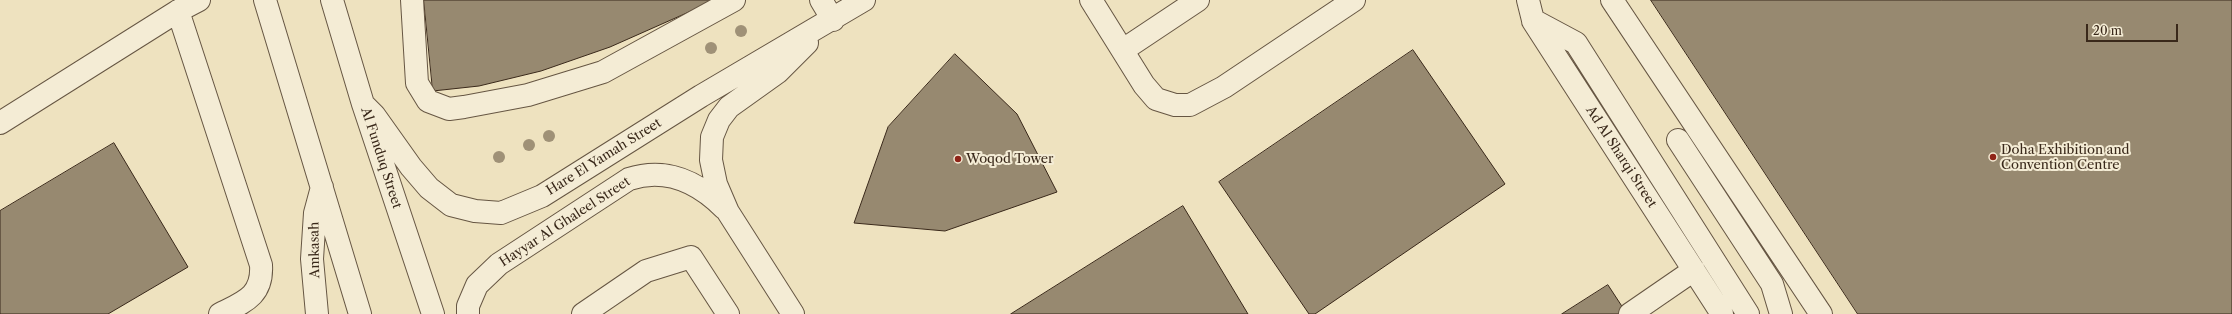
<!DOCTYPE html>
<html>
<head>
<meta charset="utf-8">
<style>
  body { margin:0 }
  #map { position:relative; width:2232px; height:314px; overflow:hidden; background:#eee2bf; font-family:"Libre Caslon Text",serif }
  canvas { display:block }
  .scale { position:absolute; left:2086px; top:24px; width:92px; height:18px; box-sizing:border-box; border:2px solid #39281a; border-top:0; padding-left:5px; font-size:12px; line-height:14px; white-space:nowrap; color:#39281a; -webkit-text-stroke:3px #f4ecd5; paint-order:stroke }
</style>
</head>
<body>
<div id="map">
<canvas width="2232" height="314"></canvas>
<div class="scale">20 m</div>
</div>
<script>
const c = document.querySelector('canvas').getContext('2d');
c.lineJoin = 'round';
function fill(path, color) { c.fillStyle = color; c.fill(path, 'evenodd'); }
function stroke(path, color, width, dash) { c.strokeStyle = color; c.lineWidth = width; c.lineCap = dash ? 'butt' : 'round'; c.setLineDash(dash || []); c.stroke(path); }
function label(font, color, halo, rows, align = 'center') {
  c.font = font + ' "Libre Caslon Text",serif'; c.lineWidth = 4; c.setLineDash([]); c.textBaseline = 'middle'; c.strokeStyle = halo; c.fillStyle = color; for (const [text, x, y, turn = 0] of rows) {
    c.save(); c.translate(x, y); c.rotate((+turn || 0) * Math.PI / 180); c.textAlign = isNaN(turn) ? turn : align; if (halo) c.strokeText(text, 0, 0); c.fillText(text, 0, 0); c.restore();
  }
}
const building = new Path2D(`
  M424,0H716L610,47L541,71L479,86L433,91Z
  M1651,0H2232V314H1858Z
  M1413,50L1505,184L1315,314H1309L1219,182Z
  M955,54L1017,114L1057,192L945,231L854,223L888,127Z
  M114,143L188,267L108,314H0V211Z
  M1183,206L1248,314H1011Z
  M1608,285L1627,314H1562Z`);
const minor = new Path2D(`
  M265,0L360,314
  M332,0L363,104L433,314
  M412,0L417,83L428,101L449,109L464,107L528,95L603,72L734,0
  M821,0L833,20
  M1091,0L1144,85L1156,99L1175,105H1190L1224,87L1354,0
  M1528,0L1533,20L1576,43L1748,314
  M1612,0L1821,314
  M178,11L261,265C263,296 244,302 220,314
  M1533,21L1722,314
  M1123,50L1198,0
  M363,104L374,115L411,167L429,188L451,205L475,211L501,213L542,196L701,96L864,0
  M0,123L178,11L199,0
  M1678,140L1772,284L1781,314
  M317,314L312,259L315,213L322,187
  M468,314V306L477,285L499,264L629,179C666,167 698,182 724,208
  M583,314L646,271L691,257L728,314
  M793,314L728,212L716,184L711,160L712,137L719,120L729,107L778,72L807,43
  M1630,314L1694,270`);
const trees = [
  [741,31],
  [711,48],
  [549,136],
  [529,145],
  [499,157]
];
const markers = [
  [1993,157,4,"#8f2418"],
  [958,159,4,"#8f2418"]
];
const poiNames = [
  ["Doha Exhibition and",2001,150],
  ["Convention Centre",2001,165],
  ["Woqod Tower",966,159]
];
const streetNames = [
  ["Hare El Yamah Street",604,157,-32],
  ["Ad Al Sharqi Street",1621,157,57],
  ["Al Funduq Street",381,158,72],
  ["Hayyar Al Ghaleel Street",565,222,-33],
  ["Amkasah",315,250,-91]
];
fill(building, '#978970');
stroke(building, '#39281a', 1);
stroke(minor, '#665643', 24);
stroke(minor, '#f4ecd5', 22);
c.fillStyle = '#9f9177';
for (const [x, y] of trees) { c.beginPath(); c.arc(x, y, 6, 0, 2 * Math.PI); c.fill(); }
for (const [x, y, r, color] of markers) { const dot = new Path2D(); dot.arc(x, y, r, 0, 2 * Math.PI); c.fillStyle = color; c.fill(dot); stroke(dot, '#f4ecd5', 1.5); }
label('13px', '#39281a', '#f4ecd5', poiNames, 'left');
label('13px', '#39281a', '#f4ecd5', streetNames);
</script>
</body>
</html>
